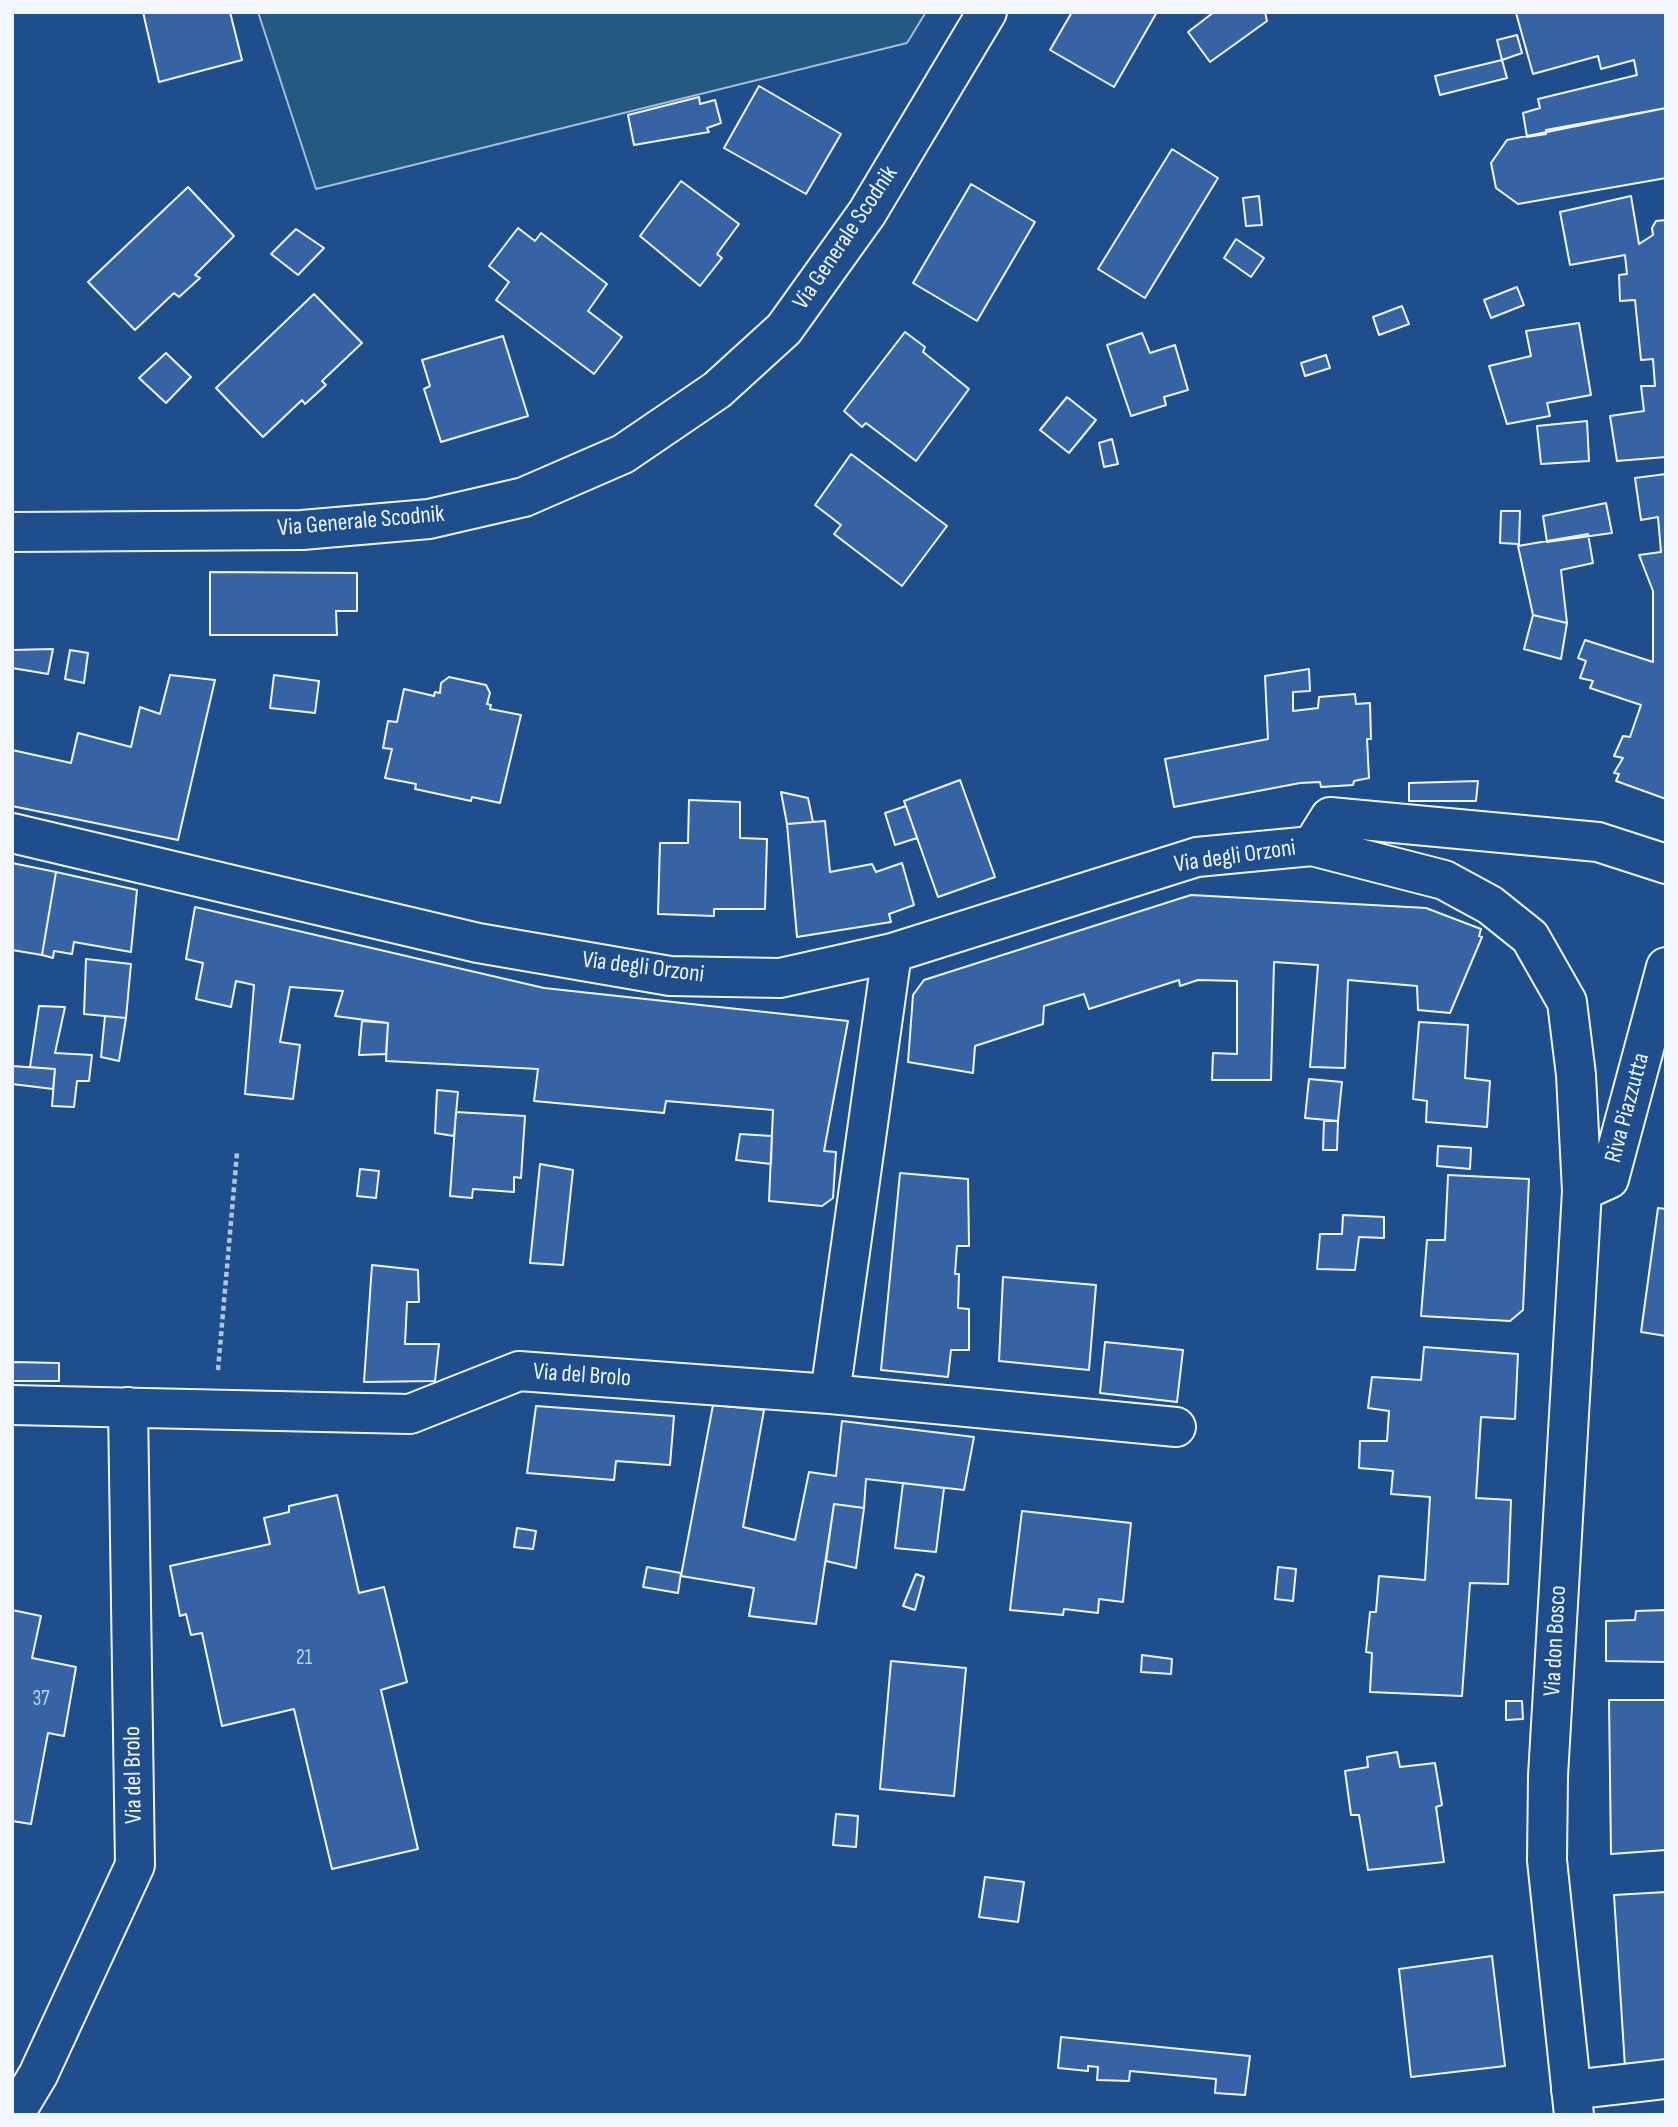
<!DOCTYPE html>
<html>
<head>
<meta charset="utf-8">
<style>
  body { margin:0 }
  #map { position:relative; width:1678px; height:2127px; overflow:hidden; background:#1f4e8c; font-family:"Sofia Sans Condensed",sans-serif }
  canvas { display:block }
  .frame { position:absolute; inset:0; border:14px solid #f2f6ff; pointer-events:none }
</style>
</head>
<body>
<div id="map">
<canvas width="1678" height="2127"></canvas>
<div class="frame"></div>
</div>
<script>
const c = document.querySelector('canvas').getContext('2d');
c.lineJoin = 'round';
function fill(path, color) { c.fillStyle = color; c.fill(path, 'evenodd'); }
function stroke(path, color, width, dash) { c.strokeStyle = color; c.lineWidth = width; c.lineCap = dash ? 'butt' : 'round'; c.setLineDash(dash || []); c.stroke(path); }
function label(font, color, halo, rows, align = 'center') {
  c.font = font + ' "Sofia Sans Condensed",sans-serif'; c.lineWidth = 5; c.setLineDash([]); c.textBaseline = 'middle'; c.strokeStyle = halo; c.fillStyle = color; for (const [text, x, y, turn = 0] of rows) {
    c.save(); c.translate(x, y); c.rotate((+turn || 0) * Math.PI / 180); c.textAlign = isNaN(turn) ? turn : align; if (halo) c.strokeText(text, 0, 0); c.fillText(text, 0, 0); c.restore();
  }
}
const green = new Path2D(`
  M258,12H926L907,43L316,189Z`);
const building = new Path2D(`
  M143,12H230L242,60L159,82Z
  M1072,12H1157L1114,87L1050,50Z
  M1214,12H1265L1267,21L1210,62L1188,32Z
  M1666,12V108L1546,130V134L1527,137L1523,113L1540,108L1538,99L1637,75L1634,60L1601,69L1598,56L1533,74L1516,13Z
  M1517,35L1522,53L1502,60L1497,40Z
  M1502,60L1507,78L1440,95L1435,76Z
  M759,86L841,134L806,194L724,148Z
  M699,97L700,104L715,100L721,123L707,128L709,132L634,145L628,115Z
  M1666,108V178L1518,204L1496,188L1491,163L1507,140Z
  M1172,149L1218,178L1145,298L1098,269Z
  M681,181L739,224L717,254L722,258L700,286L640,236Z
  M971,184L1035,222L977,321L913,283Z
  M188,187L234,236L195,275L200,278L179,297L174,293L135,330L88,282Z
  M1259,196L1262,225L1246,226L1243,198Z
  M1631,196L1639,244L1653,235L1652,228L1656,221L1666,220V457L1617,461L1610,416L1644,411L1641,386H1655L1653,359L1641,360L1635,300L1620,301L1619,275L1627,274L1625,255L1570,265L1560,212Z
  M518,228L535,241L541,233L607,284L588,311L622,337L594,374L496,300L509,282L489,266Z
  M296,229L324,248L298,275L271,254Z
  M1236,239L1264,258L1251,277L1224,258Z
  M1517,287L1524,305L1491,318L1484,300Z
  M314,294L362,343L322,381L326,385L305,404L302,400L263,437L216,388Z
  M1402,306L1409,324L1379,335L1373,317Z
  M1579,323L1591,395L1547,403L1550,416L1507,424L1489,366L1531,356L1526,331Z
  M905,332L925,347L923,352L969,389L916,461L866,423L862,427L844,411Z
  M1142,333L1150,353L1175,345L1188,390L1164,397L1166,405L1131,416L1107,345Z
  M503,336L528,416L441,442L424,389L430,386L422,360Z
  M166,353L191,377L166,403L139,378Z
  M1326,355L1330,368L1305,376L1301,363Z
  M1067,397L1096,420L1069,453L1040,430Z
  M1587,421L1589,461L1541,464L1537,426Z
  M1112,439L1118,464L1104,467L1099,443Z
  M851,454L947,526L902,586L834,534L841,525L815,505Z
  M1666,474V799L1616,781L1619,774L1614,773L1623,758L1614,756L1623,736L1630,737L1641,705L1590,688L1593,681L1580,678L1586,661L1578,658L1585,640L1653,662V591L1639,555L1661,552L1658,517L1641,520L1635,478Z
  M1606,503L1612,533L1547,542L1543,516Z
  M1501,511H1520L1519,544L1500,543Z
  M1588,534L1593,563L1561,570L1567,623L1533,615L1518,546Z
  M210,572L357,573V611H336L337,635H210Z
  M1533,615L1567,623L1561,659L1524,649Z
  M53,649L48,674L12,668V650Z
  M70,650L88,653L84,683L65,679Z
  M1309,669L1310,691L1293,692V711L1318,708L1319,697L1355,694L1356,704L1370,703L1371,739H1367L1369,778L1354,781L1353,785L1321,787L1320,782L1300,783L1174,807L1165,759L1268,739L1265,676Z
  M170,675L215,680L178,840L12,806V750L71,763L78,733L131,747L140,707L160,714Z
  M274,675L319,681L315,713L270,708Z
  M449,677L486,685L490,693L487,704L491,705L490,709L521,715L500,803L472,797L471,801L415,789L416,784L385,778L392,749L383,748L388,721L397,722L404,689L434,696L435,692L440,693L441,683Z
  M960,780L995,877L938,897L904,801Z
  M1478,781L1476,801H1409V783Z
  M781,792L808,798L813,822L787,824Z
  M689,800L740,802V838L767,839L765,909H714V916L658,914L660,843H688Z
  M906,806L917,838L895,845L885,813Z
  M825,821L830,872L872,864L876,872L902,863L914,905L889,914L891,922L797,937L787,824Z
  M12,863L56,872L42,955L12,950Z
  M56,872L137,890L131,952L74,942L72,954L54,951L53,958L42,955Z
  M1191,895L1426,908L1481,929L1479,936L1482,937L1450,1013L1418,1010L1417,986L1348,980L1345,1068L1310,1067L1318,965L1274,962L1271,1080H1212L1213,1053L1237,1054V981L1198,980L1180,986L1179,980L1089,1009L1084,994L1044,1006L1043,1024L975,1046L973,1073L908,1062L913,995L924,980Z
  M195,907L544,988L848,1021L824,1151L836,1152L833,1198L822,1206L769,1201L773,1110L666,1101L664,1113L534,1101L538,1069L386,1061L388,1023L335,1016L343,991L290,987L280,1042L300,1045L293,1099L245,1094L254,985L236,981L231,1007L196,999L203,963L186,959Z
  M86,959L131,964L126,1018L84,1014Z
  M39,1006L65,1007L55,1053L92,1055L89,1081H77L74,1107L52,1106L55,1069L30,1067Z
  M105,1016L126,1018L119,1061L101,1057Z
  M362,1021L388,1023L386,1054L359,1055Z
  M1419,1022L1468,1025L1465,1078L1490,1081L1487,1127L1426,1122L1427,1101L1413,1099Z
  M12,1066L55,1069L53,1089L12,1084Z
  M1309,1079L1342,1082L1338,1121L1305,1118Z
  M437,1090L458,1092L454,1136L435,1133Z
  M456,1112L525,1116L521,1178L514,1177V1192L473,1189L472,1198L450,1196Z
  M1324,1121H1338L1337,1150H1323Z
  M740,1134L772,1136L771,1164L736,1160Z
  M1438,1146L1471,1148L1470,1169L1437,1166Z
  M540,1164L573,1170L563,1265L530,1263Z
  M360,1169L379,1171L376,1198L357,1196Z
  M900,1173L968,1179L969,1246H957L955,1274H959L958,1308L969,1309V1350H951L948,1377L881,1370Z
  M1448,1175L1529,1179L1523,1310L1510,1321L1421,1316L1427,1240H1445Z
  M1658,1208L1666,1209V1336L1641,1332Z
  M1343,1215L1384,1217V1238L1359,1237L1355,1270L1317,1269L1320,1234H1342Z
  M372,1265L418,1270L419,1302H407L405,1344H439L435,1381L364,1382Z
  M1003,1277L1096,1285L1089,1370L999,1361Z
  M1105,1342L1183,1350L1177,1402L1100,1393Z
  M1424,1347L1518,1354L1515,1419L1481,1417L1476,1498L1511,1500L1508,1584L1470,1583L1462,1696L1370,1692L1372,1653L1366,1652L1370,1612H1376L1379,1576L1425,1580L1430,1497L1391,1494L1393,1471L1359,1468L1360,1441H1387L1389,1411L1368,1408L1372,1377L1421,1380Z
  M12,1362L59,1363V1381H12Z
  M713,1405L764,1410L743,1527L795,1540L809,1472L836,1476L842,1421L974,1437L964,1490L866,1479L864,1508L834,1504L816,1624L749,1616L754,1588L681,1576Z
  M536,1406L674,1416L670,1465L616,1461L614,1480L527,1473Z
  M903,1483L944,1488L936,1552L895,1548Z
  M337,1495L359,1593L384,1587L407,1682L381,1690L418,1849L332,1869L294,1709L222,1726L202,1633L191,1635L186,1614L180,1616L170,1566L270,1544L264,1518L289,1512V1506Z
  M834,1504L864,1508L856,1568L826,1561Z
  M1022,1511L1131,1523L1123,1602L1099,1599L1098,1613L1064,1609L1063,1615L1010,1610Z
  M517,1528L536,1531L533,1549L514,1547Z
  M647,1567L681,1573L678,1593L643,1587Z
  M1278,1567L1296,1569L1293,1601L1275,1599Z
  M916,1574L924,1577L915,1610L903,1606Z
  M12,1610L41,1616L32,1658L76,1667L64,1736L48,1733L31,1824L12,1821Z
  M1666,1610V1662L1606,1661V1621L1635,1620L1636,1611Z
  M1142,1655L1172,1659L1171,1674L1141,1672Z
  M891,1661L966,1668L954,1796L880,1789Z
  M1609,1700H1666V1850L1611,1854Z
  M1506,1701H1522L1523,1719L1506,1720Z
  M1397,1752L1400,1767L1435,1763L1442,1805L1436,1807L1444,1862L1368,1870L1359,1815H1351L1345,1771L1368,1767L1367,1757Z
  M836,1814L858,1816L856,1847L833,1845Z
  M985,1877L1024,1882L1018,1922L979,1917Z
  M1666,1892V2062L1625,2067L1614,1895Z
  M1492,1956L1505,2066L1411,2077L1399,1969Z
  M1061,2037L1250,2056L1245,2095L1215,2093L1216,2079L1130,2071L1129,2081L1097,2080L1098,2067L1088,2066V2071L1058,2068Z`);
const path = new Path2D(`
  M218,1370L237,1153`);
const minor = new Path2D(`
  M12,833L478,943L670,976L780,978L892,953L1197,857L1312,846L1444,880L1490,905L1530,937L1567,1002L1576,1075L1582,1191L1548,1776L1547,1860L1574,2115
  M1312,846L1330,817L1598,842L1666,864
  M1582,1191L1609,1179L1666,967
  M830,1394L892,953
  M12,1405L410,1414L519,1371L830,1394L1176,1427
  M1571,2090L1666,2079
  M14,2115L38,2075L135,1865L128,1407`);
const major = new Path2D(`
  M12,532L302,530L429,519L524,497L623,454L717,390L784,329L867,213L987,12`);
const numberNames = [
  ["21",304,1659],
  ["37",41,1700]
];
const streetNames = [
  ["Via Generale Scodnik",846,238,-56],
  ["Via Generale Scodnik",361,522,-5],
  ["Via degli Orzoni",1235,857,-8],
  ["Via degli Orzoni",643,968,7],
  ["Riva Piazzutta",1628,1108,-75],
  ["Via del Brolo",582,1376,4],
  ["Via don Bosco",1556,1641,-87],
  ["Via del Brolo",134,1775,-91]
];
fill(green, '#245a82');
stroke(green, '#a8bbd7', 2);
fill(building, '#3563a3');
stroke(building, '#f2f6ff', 2);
stroke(minor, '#f2f6ff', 42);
stroke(major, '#f2f6ff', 42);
stroke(path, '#b3c4dc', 4.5, [5, 3.5]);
stroke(minor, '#1f4e8c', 38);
stroke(major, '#1f4e8c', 38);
label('21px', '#c3d1e8', null, numberNames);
label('24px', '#f2f6ff', '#1f4e8c', streetNames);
</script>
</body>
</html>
